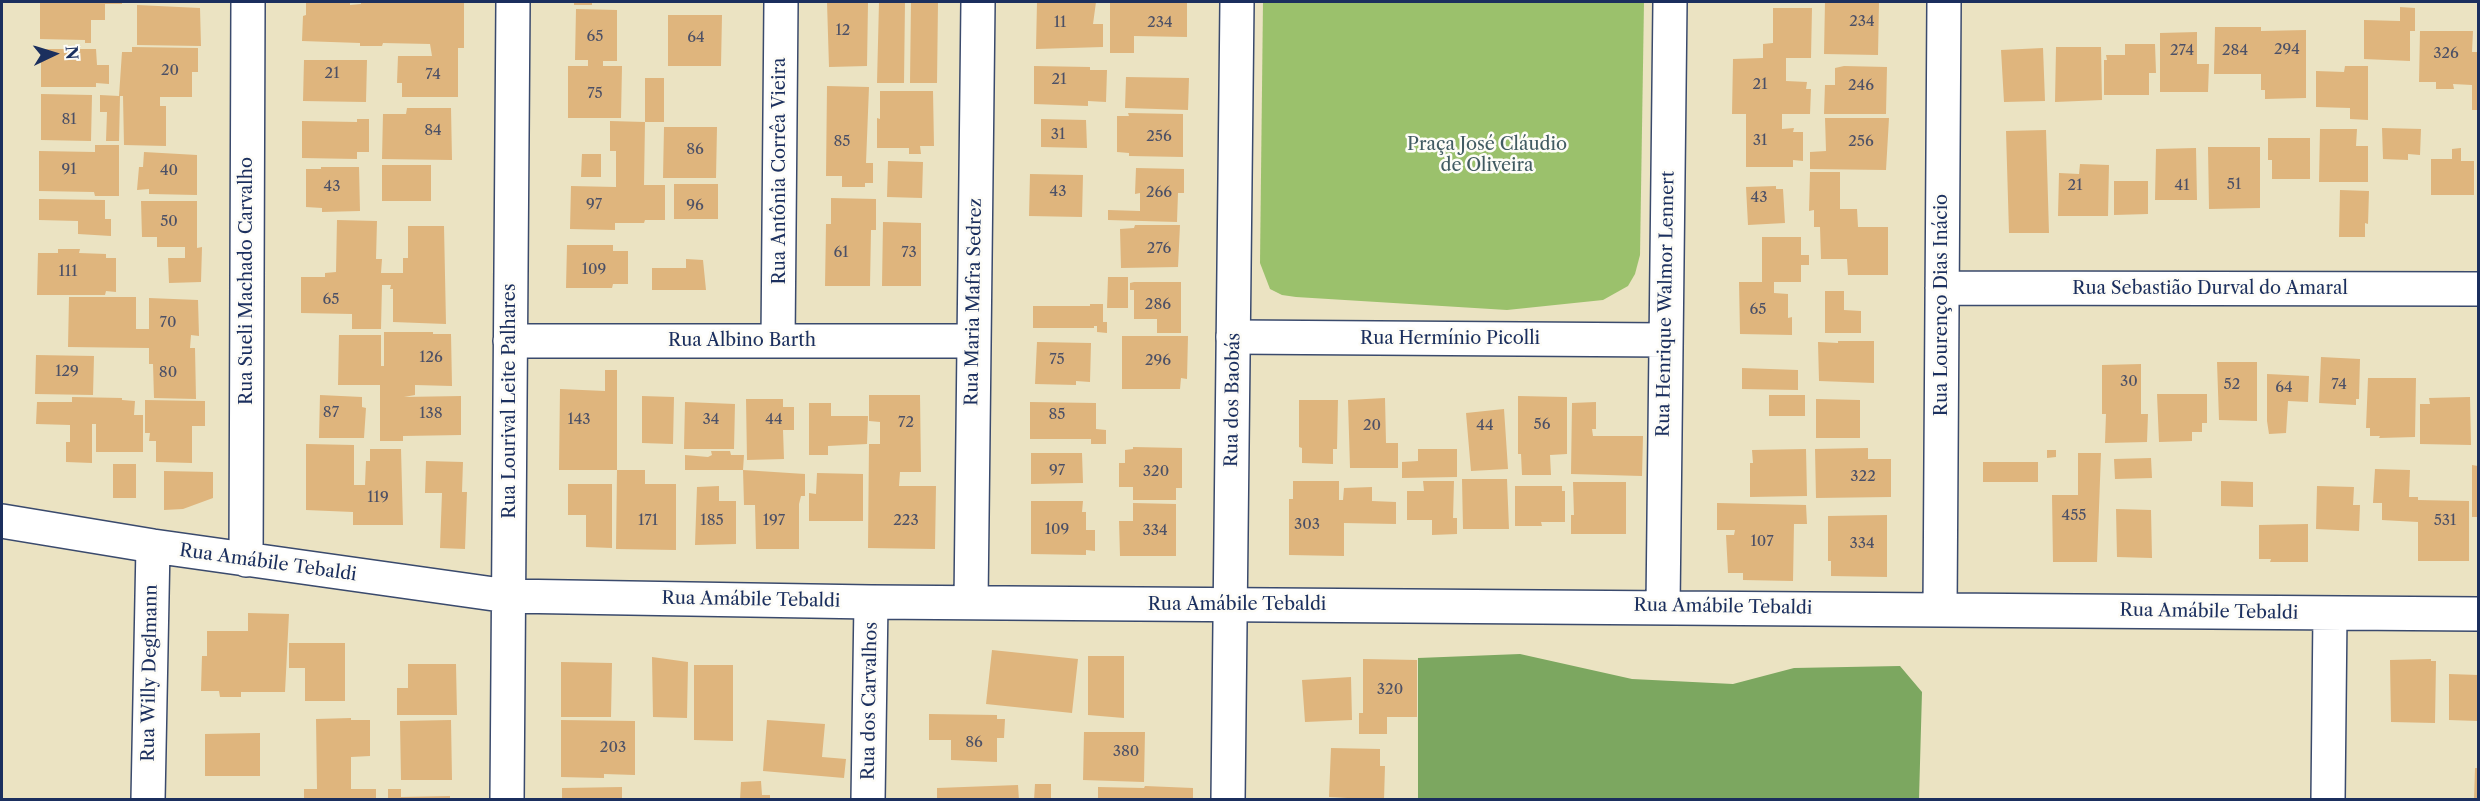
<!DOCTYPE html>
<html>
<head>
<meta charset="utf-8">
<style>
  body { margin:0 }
  #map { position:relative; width:2480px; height:801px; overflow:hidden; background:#ebe3c2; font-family:"Libre Caslon Text",serif }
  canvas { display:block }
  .frame { position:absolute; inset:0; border:3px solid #1b2f5e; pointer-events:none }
  .north { position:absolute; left:24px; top:24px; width:60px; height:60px; -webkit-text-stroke:4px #fdfcf7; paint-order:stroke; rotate:86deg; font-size:16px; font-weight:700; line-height:24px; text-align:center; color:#1b2f5e }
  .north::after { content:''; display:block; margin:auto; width:21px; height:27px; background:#1b2f5e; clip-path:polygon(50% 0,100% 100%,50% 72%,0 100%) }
</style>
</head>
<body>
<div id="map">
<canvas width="2480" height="801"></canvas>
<div class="frame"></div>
<div class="north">N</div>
</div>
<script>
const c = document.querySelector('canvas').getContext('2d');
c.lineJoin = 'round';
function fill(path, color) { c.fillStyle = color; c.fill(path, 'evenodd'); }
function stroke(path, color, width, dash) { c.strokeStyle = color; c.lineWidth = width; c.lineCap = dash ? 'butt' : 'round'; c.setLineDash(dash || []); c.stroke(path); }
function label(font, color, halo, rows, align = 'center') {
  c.font = font + ' "Libre Caslon Text",serif'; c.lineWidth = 5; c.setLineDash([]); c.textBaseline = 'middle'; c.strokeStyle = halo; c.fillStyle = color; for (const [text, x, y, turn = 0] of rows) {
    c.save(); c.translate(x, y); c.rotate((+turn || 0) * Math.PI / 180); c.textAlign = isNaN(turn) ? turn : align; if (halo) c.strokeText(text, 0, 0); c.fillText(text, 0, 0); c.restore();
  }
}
const green = new Path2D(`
  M1263,2H1644L1640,255L1635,274L1628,286L1603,300L1507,310L1296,297L1282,295L1270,289L1260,263Z`);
const forest = new Path2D(`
  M1520,654L1632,679L1733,684L1794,668L1900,666L1922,692L1919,799H1418V658Z`);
const building = new Path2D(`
  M40,2H122V4H105V20H91V43H85V40L40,39Z
  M306,2L350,3V5L361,4V2H464V48H458V97H402V83H397L398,56H432L430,44L383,43L382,46H360V43L302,41L303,16L306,15Z
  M574,2H592V5H574Z
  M827,2H868L867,66L829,67Z
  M879,2H905L904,83H877Z
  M911,2H938L937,83H910Z
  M1037,2H1096L1093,24H1103V47L1036,49Z
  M1110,2H1187V37L1134,36V53H1110Z
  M1825,2H1879L1878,55L1824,54Z
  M137,5L200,8L201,46L137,45Z
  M2400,7L2415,8V31H2410V61L2364,59V20L2400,21Z
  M1773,8H1812L1811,58H1786V81L1807,82L1806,89H1811L1810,114H1782V129L1794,128L1793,132H1803V161L1793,160V167H1746V114H1732L1733,59L1763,58V44L1773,43Z
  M576,9L617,10V61H603V66H622L621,118H568V66H588V60H575Z
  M668,15H722L721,66H668Z
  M2215,27H2261V31L2306,30V98L2265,99V90H2261V74H2214Z
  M2420,31H2473L2472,52H2478V110H2472V85L2453,84L2454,89H2436V82H2419Z
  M2197,32V64H2209L2208,92H2160V33Z
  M2125,44H2155L2156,73H2149V95H2104V60H2107L2106,55H2125Z
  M132,47L198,48V72H192V97H160V106H166V146L124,145L123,96H120L119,141H106L107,112H100V95L119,96L122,52H132Z
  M2056,47H2101L2102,100L2055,102Z
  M2043,48L2045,101L2004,102L2001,50Z
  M41,49H96L97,65H109V84L96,83V87H41Z
  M304,60H367L366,102L303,101Z
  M1034,66L1090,67V70H1107L1106,102L1088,101V106L1034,104Z
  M1844,66L1887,67L1886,114H1824L1825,85H1835V68Z
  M2345,66H2368V120L2350,119V108L2316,107V71L2344,72Z
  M1126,77L1189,78L1188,110L1125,108Z
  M645,78H664V122H645L644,185H665V220H645L644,223H615V230L570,229L571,186L616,187V151H610V121L645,122Z
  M827,86L869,87L866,163H873V183H865V187H842V176H826Z
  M880,91H933L934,146H920L921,154H909V148H877V118L880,119Z
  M41,94L92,95L91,141L41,140Z
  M407,108H451L452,160L382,159L383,114H406Z
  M1128,113L1183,114V157L1129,156V153L1117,152V116H1129Z
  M1825,118H1889L1886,170L1810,169V152L1826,151Z
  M357,119H369V152H357V159L302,158V121L357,122Z
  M1041,119L1086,120L1087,148L1041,147Z
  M664,127H717L716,178H663Z
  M2382,128L2421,129L2420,155L2408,154V160L2383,159Z
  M2320,129H2357L2356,146H2368V182H2319Z
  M2046,130L2049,233H2009L2006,131Z
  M2268,138H2310V179H2272V160H2268Z
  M95,145H119V196H95L94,192L39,191V151L95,152Z
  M2208,147H2260V208L2209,209Z
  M2196,148L2197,200H2155L2156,149Z
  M2461,148V161H2474V195H2431V159H2452V149Z
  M144,152L197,155V195L149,194V189L137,190L139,167H143Z
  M582,154H601V177H581Z
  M888,161L923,162L922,198L887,197Z
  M2080,164L2109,165L2108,216H2058L2059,173L2079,174Z
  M382,165H431V201H382Z
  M321,167H359L360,211L322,212V208L306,207V169H321Z
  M1136,168L1184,169V193H1178L1177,222L1108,220V210L1140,211V193L1135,194Z
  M1810,172H1840V209H1857L1858,227H1888V275H1848L1847,259H1821L1820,227H1814V210L1809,211Z
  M1030,174L1083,175L1082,217L1029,216Z
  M2114,181H2148V214L2114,215Z
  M674,184H718V219H674Z
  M1776,186V189H1783L1785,223L1748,225L1746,187Z
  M2340,190L2369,191L2368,224L2365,223V237H2339Z
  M831,198L876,199V230H871L870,286H825L826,224H831Z
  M39,199L105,200V219H111V236L78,234V221L39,220Z
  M141,201H197V248L202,247L201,282L169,283L168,258H185V247H157V237H142Z
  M337,220L377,221L376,259H382L381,273H403V258H408V226H444L446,324L393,322V289H390L391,285H382L381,329H352V314L301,313V277H325V273L336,272Z
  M883,222L921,223V286H882Z
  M1135,225H1180L1178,267L1121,268L1120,229L1134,228Z
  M1762,237H1801V255H1809V265H1801V282H1774V293L1788,294V318L1792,317V335L1740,334L1739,282H1762Z
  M567,245H613V251H628V284H613L612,288H566Z
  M58,249H80L79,253L106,254V258H116V292L106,291L105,295H37L38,253H58Z
  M686,259L703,260L706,290H652V268H686Z
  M1108,277H1128V308H1107Z
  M1134,282H1181V333H1157V319H1134V290H1130V283Z
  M1825,291H1844V310L1861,311V333H1825Z
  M69,297H136V329H149V298L198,300L199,336L191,335L190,348H195L196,399L154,398L153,364H149V348L68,347Z
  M1090,304H1103V322H1107V333L1097,332V326H1094V328H1033V306H1090Z
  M384,332H433V334H451L452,386L415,385V395L404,397L461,396V435L403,436V441H380V385H338L339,335H381V366H384Z
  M1122,336H1188L1187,379L1181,378L1180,389H1122Z
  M1838,341H1874V383L1819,381L1818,342L1838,343Z
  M1037,342L1091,343L1090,382L1076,381V385L1035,384Z
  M36,355L94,356L93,395L35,394Z
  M2321,357L2360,359L2359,399H2356V405L2319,403Z
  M2217,362H2257V421L2219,420Z
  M2141,364V414H2148L2147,442L2105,443L2106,414H2102V365Z
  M1742,368L1798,370V390L1742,389Z
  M605,370H617V470H645V484H676V550L616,549L617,470H559L560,389L605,391Z
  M2267,374L2309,376L2308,402L2288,401L2286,433L2269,434L2267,421Z
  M2368,378H2416L2415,437L2379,438L2380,436H2370V428H2366Z
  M2157,394H2207V423H2202V432H2192V441L2159,442Z
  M320,395L362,397V407L366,408L364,438H319Z
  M869,395H920L921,472H900L899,486H936L935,549L868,548L869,444H880V422L869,421Z
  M1769,395H1805V416H1769Z
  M642,396L674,397L673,444L642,443Z
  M1518,396L1567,397V454L1550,455L1551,475H1522L1521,454H1518Z
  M72,397L122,398V400L135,401L134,415H143V452H96V424H92V463L66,462V442H70V425L36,424L37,402H72Z
  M2470,397L2471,445L2420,444V404H2430L2429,398Z
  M1385,398L1386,443H1398V468H1350L1348,400Z
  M746,399H783V407H794V430H783L784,459L747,460Z
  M1816,399L1860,400V438H1816Z
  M145,400L205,401V426H192V463L156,462V441H149L150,433H145Z
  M1299,400H1338L1337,449H1333V464L1302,463V448L1299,447Z
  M685,402L735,404L734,449H684Z
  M1030,402L1096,403V429L1106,430V444H1091V439H1030Z
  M1596,402V429H1592L1593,436H1643L1642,476L1571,474L1572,403Z
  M809,403H831V416H868L867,444L828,446V455H809Z
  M1504,409L1508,469L1471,471L1466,413Z
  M306,444L354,445V485H365L366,461H370V449H401L403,525H353V512L306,510Z
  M1133,447L1182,448V488H1176V500H1133V487H1119V463H1125V450L1133,449Z
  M1868,448V459H1891V497L1816,498L1815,449Z
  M1418,449H1457V477L1402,478V462L1418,461Z
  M1806,449L1807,496L1750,497V463H1753L1752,450Z
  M2047,450H2056V457L2047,458Z
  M711,451H730L731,455H744L743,470L805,474V496H801L799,504V549H756L755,505H744L743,470H685V455L708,457L712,455Z
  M1031,453H1082L1083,483L1031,484Z
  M2078,453H2101L2097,562H2053L2052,495H2078Z
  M2151,458L2152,478L2115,479L2114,459Z
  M426,461L463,462L462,492H467L465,549L440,548L442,493H425Z
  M1983,462H2038V482H1983Z
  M113,464H136V498H113Z
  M2472,465L2478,466V517H2472Z
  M2375,469L2410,470L2409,497H2418V500L2469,501V561H2418V522L2382,520V503H2373Z
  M164,471L213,472V498L183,509L164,510Z
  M817,473L863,474V521H809V493L816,494Z
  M1462,479H1507L1509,529H1463Z
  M1293,481H1339V500H1343L1344,488L1372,487V501L1396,502V524L1344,523V556L1289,555V499H1293Z
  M1423,481H1454L1453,518H1457V534L1432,535V520H1407V491H1424Z
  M2221,481L2253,482V507L2221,506Z
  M1573,482H1626V534H1571V515H1574Z
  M568,484H612V548L586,547V515H568Z
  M719,486V501H736V544L695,545L697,487Z
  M1515,486H1562V491H1565V522H1541L1542,526H1515Z
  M2317,486L2354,487L2353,505H2360L2359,531L2316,529Z
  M1031,501H1083L1082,512H1086V530H1095V551L1086,550V555L1031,554Z
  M1133,503L1176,504V556H1120L1119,521H1133Z
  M1717,503L1806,505L1807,524H1794L1793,581L1743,580V573H1728L1726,535H1734L1735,530H1717Z
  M2116,509L2151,510L2152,558L2117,557Z
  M1887,515V577L1831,576V561H1828V516Z
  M2308,524V562H2270L2271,559H2259V525Z
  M248,613L289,614L285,692H241V697H220L219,691H201L202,656H207V631H248Z
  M289,643H345V701H305V668H289Z
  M992,650L1078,659L1072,713L986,704Z
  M1088,656H1124V718L1088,715Z
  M652,657L688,662L687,718L653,717Z
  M1363,659L1417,660V717H1387V734H1359V713H1363Z
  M2431,659V661H2436L2435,723L2391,722L2390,660Z
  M561,662L612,663L611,717H561Z
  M408,664H456L457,715H397V688H408Z
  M694,665H733V741L694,740Z
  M2449,674L2478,675V721L2449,720Z
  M1351,677L1352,720L1305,722L1302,680Z
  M929,714L997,715V719H1005L1004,738H997V762L951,760V740H929Z
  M351,718V720H370V756L351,757V789H376V800H304V789H317L316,719Z
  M451,720L452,780H401L400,721Z
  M561,720L635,721V775L604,774V778L561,777Z
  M767,720L825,724L822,757L846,759L844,778L763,771Z
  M1084,732H1145L1144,782L1083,780Z
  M260,733V776H205V734Z
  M1331,748L1380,749V766H1385L1384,800L1329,797Z
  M2475,768H2478V800H2474Z
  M761,781L762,795H770V800H740L741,782Z
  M1035,784H1051V800H1034Z
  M1018,785L1019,800H937V788Z
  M1145,786L1193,788V800H1098V787L1144,788Z
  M622,787V800H562V788Z
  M388,789H401V797L450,796V800H388Z`);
const street = new Path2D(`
  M1942,288L2478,289
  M1233,337L1666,340
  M510,341H974
  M778,341L781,2
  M2,521L153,546L508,596L871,602L2478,614
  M246,560L248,2
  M971,602L978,2
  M1663,606L1670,2
  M1940,609L1944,2
  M148,800L153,546
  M507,800L513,2
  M868,800L871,602
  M2328,800L2330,613`);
const secondary = new Path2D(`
  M1228,800L1237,2`);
const numberNames = [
  ["234",1862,22],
  ["11",1060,23],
  ["234",1160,23],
  ["12",843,31],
  ["65",595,37],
  ["64",696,38],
  ["294",2287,50],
  ["274",2182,51],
  ["284",2235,51],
  ["326",2446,54],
  ["20",170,71],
  ["21",332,74],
  ["74",433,75],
  ["21",1059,80],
  ["21",1760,85],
  ["246",1861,86],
  ["75",595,94],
  ["81",69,120],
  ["84",433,131],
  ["31",1058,135],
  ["256",1159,137],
  ["31",1760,141],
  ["85",842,142],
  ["256",1861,142],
  ["86",695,150],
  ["91",69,170],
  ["40",169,171],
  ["51",2234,185],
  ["21",2075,186],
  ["41",2182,186],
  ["43",332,187],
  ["43",1058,192],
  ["266",1159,193],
  ["43",1759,198],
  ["97",594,205],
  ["96",695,206],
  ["50",169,222],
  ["276",1159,249],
  ["61",841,253],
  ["73",909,253],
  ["109",594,270],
  ["111",68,272],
  ["65",331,300],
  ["286",1158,305],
  ["65",1758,310],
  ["70",168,323],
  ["126",431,358],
  ["75",1057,360],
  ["296",1158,361],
  ["129",67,372],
  ["80",168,373],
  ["30",2129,382],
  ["52",2232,385],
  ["74",2339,385],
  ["64",2284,388],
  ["87",331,413],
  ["138",431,414],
  ["85",1057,415],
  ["143",579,420],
  ["34",711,420],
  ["44",774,420],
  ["72",906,423],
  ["56",1542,425],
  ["20",1372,426],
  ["44",1485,426],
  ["97",1057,471],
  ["320",1156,472],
  ["322",1863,477],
  ["119",378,498],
  ["455",2074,516],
  ["171",648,521],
  ["185",712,521],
  ["197",774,521],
  ["223",906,521],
  ["531",2445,521],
  ["303",1307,525],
  ["109",1057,530],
  ["334",1155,531],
  ["107",1762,542],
  ["334",1862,544],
  ["320",1390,690],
  ["86",974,743],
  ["203",613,748],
  ["380",1126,752]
];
const parkNames = [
  ["Praça José Cláudio",1487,145],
  ["de Oliveira",1487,166]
];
const streetNames = [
  ["Rua Antônia Corrêa Vieira",780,171,-90],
  ["Rua Sueli Machado Carvalho",247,281,-90],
  ["Rua Sebastião Durval do Amaral",2210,289],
  ["Rua Maria Mafra Sedrez",974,302,-89],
  ["Rua Henrique Walmor Lennert",1666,304,-89],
  ["Rua Lourenço Dias Inácio",1942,305,-90],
  ["Rua Hermínio Picolli",1450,339],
  ["Rua Albino Barth",742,341],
  ["Rua dos Baobás",1233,400,-89],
  ["Rua Lourival Leite Palhares",510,401,-90],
  ["Rua Amábile Tebaldi",268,563,8],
  ["Rua Amábile Tebaldi",751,600,1],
  ["Rua Amábile Tebaldi",1237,605],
  ["Rua Amábile Tebaldi",1723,607,1],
  ["Rua Amábile Tebaldi",2209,612,1],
  ["Rua Willy Deglmann",150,673,-89],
  ["Rua dos Carvalhos",870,701,-89]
];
fill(green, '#9bc16c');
fill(forest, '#7ca760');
fill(building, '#dfb57d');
stroke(street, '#3a4a6d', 36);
stroke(secondary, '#3a4a6d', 36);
stroke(street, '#fff', 33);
stroke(secondary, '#fff', 33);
label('15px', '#4c5066', null, numberNames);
label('18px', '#415b62', '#fdfcf7', parkNames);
label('18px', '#1b2f5e', '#fdfcf7', streetNames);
</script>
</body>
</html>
